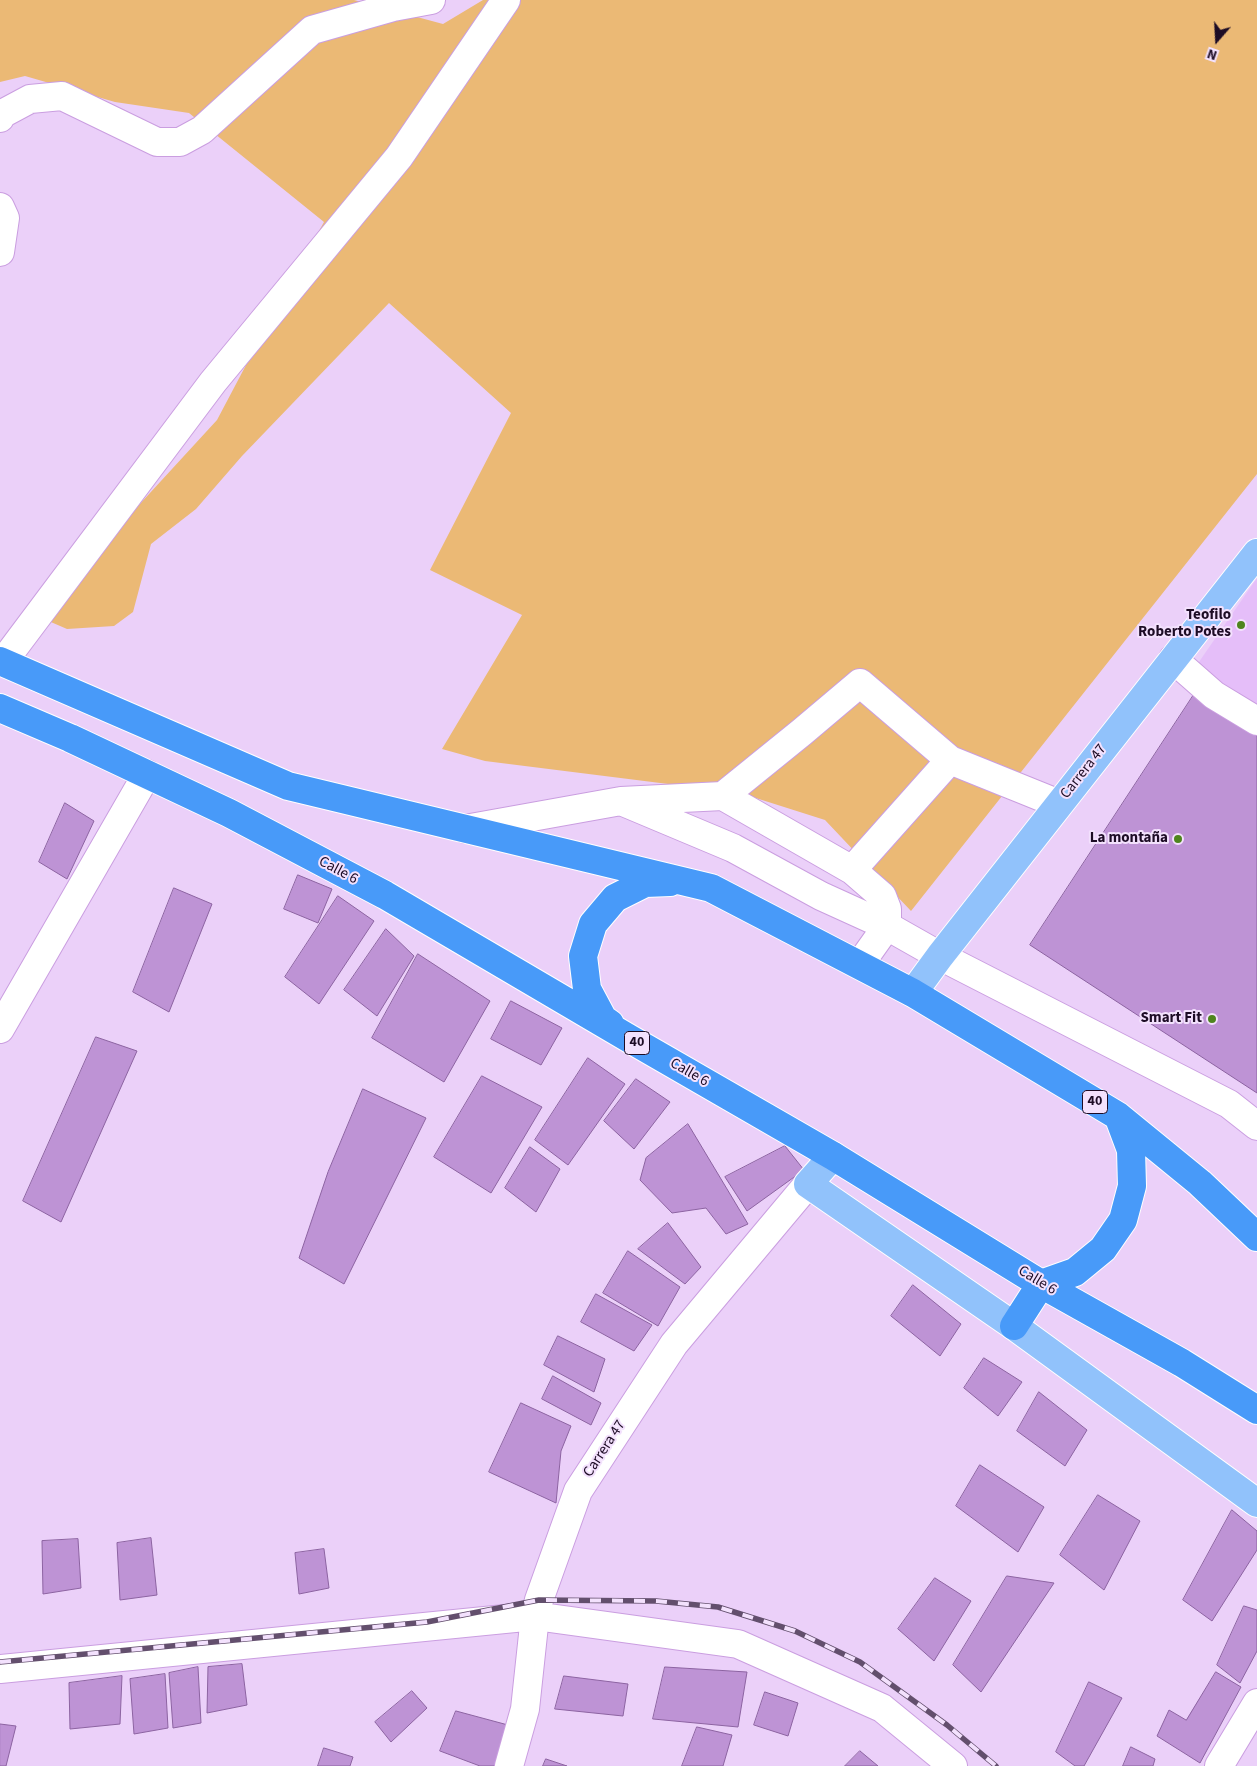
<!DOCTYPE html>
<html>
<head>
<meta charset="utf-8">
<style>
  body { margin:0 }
  #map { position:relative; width:1257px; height:1766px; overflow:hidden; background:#ebd0f9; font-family:"Source Sans 3",sans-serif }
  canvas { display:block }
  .north { position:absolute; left:1192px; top:15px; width:50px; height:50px; -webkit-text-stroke:4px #f3e1fd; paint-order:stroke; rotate:199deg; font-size:14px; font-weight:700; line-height:20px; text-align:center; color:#1d0c25 }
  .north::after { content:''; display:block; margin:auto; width:18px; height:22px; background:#1d0c25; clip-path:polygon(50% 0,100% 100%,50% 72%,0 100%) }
</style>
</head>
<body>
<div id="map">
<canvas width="1257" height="1766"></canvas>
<div class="north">N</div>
</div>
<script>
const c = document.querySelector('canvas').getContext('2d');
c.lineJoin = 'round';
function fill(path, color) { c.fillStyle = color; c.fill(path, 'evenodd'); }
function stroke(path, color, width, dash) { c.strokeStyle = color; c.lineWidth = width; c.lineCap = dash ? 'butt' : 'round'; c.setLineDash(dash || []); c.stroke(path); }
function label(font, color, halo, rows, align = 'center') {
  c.font = font + ' "Source Sans 3",sans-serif'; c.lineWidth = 4; c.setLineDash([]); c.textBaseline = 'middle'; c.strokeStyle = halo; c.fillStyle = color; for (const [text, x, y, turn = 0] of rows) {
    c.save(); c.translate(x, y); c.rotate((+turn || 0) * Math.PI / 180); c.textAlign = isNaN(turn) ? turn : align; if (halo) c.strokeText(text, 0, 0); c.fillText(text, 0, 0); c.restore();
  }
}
const built = new Path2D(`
  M1257,578V704L1192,672Z`);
const green = new Path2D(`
  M0,0H354L443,24L483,0H1257V474L911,911L825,820L740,793L485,761L442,749L522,615L430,570L511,413L389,303L242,456L196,509L151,544L133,612L114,626L67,629L37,616L217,420L282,297L324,222L189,113L115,102L25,76L0,82Z`);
const building = new Path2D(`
  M1195,693L1257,734V1093L1030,945Z
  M65,803L94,821L67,879L39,862Z
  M298,875L332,889L318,923L284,909Z
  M174,888L212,904L169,1012L133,992Z
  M338,896L374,921L319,1004L285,977Z
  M386,929L414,956L377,1016L344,990Z
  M418,954L490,1001L444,1082L372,1038Z
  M511,1001L562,1028L541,1065L491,1039Z
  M96,1037L137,1051L61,1222L23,1201Z
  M588,1058L625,1084L568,1165L535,1140Z
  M482,1076L542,1107L491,1193L434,1157Z
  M636,1079L670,1102L634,1149L604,1121Z
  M363,1089L426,1118L344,1284L299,1258L328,1172Z
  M688,1124L748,1224L726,1234L706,1208L672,1213L640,1180L646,1158Z
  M785,1146L804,1170L747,1211L725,1177Z
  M530,1147L560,1169L536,1212L505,1188Z
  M668,1223L701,1267L685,1284L638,1249Z
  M628,1251L680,1287L658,1326L603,1293Z
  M913,1285L961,1324L940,1356L891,1316Z
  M596,1294L652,1325L634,1351L581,1322Z
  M558,1336L605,1359L594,1392L544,1365Z
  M984,1358L1022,1382L998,1416L964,1388Z
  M553,1376L601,1403L591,1425L542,1399Z
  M1039,1392L1087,1430L1065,1466L1017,1431Z
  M521,1403L571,1426L561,1451L556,1503L489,1472Z
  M980,1465L1044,1507L1018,1552L956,1506Z
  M1098,1495L1140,1521L1104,1590L1060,1555Z
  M1232,1510L1257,1531V1550L1212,1621L1183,1600Z
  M151,1538L157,1595L120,1600L117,1543Z
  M78,1539L81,1588L43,1594L42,1541Z
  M324,1549L329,1588L299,1594L295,1553Z
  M1007,1576L1054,1583L981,1692L953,1665Z
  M935,1578L971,1601L934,1661L898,1629Z
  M1244,1606L1257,1610V1651L1240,1683L1217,1665Z
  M242,1664L247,1705L207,1713L208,1667Z
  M198,1667L201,1723L173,1728L169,1673Z
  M665,1667L747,1672L738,1727L653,1719Z
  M1216,1672L1241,1687L1200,1763L1157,1736L1169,1710L1186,1720Z
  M165,1674L168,1728L134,1734L130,1679Z
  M122,1676L120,1724L70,1729L69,1683Z
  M564,1676L628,1684L623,1716L555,1709Z
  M1089,1682L1122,1698L1084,1766H1075L1056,1752Z
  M412,1691L427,1708L391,1742L375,1722Z
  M765,1692L798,1703L788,1736L754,1725Z
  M456,1711L508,1725L495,1766H480L440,1751Z
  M0,1724L16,1726L6,1766H0Z
  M697,1727L732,1735L723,1766H682Z
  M1131,1747L1155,1759L1153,1766H1123Z
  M324,1748L353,1757L350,1766H318Z
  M860,1751L878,1766H845Z
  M546,1759L567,1766H543Z`);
const minor = new Path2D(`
  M0,118L2,114L30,99L62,96L157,142H180L202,130L312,30L393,7L431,0
  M0,207L5,218L0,252
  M1173,659L1214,695L1257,721
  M3,662L213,382L399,157L506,0
  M723,796L852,870
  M621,801L733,848L821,896L887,926L940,956L1229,1104L1257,1126
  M465,829L621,801L723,796L802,732L860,683L950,760
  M860,964L887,926V909L882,896L852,870L950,760L1059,804
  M0,1029L147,774
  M0,1669L535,1616L738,1644L882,1708L953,1766
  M509,1766L525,1709L535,1616L539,1600L578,1491L674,1344L808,1184
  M1219,1766L1257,1703`);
const major = new Path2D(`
  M913,993L940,956L1257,553
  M833,1156L808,1184L1014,1326L1257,1503`);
const highway = new Path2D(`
  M0,661L288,786L711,888L913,993L1118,1116L1200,1183L1257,1237
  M0,708L70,738L229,813L385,895L630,1039L833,1156L1041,1284L1182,1363L1257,1410
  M610,1024L603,1019L587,989L583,956L593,924L615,898L645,883L670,882
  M1014,1326L1041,1284L1075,1272L1103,1249L1123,1220L1132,1186L1131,1150L1119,1118`);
const rail = new Path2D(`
  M0,1662L427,1622L539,1600L656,1601L718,1607L795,1631L860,1662L947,1725L996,1766`);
const markers = [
  [1241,625,5,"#4e851e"],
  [1178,839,5,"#4e851e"],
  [1212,1019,5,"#4e851e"]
];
const shields = [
  [637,1043,25],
  [1095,1102,25]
];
const shieldNames = [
  ["40",637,1043],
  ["40",1095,1102]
];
const poiNames = [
  ["Teofilo",1231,616],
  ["Roberto Potes",1231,633],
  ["La montaña",1168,839],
  ["Smart Fit",1202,1019]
];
const streetNames = [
  ["Carrera 47",1084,772,-52],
  ["Calle 6",338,871,28],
  ["Calle 6",689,1073,30],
  ["Calle 6",1037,1281,31],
  ["Carrera 47",605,1449,-57]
];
fill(built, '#e5bef9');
fill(green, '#ebb975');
fill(building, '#be93d5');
stroke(building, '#8c63a1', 1);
stroke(minor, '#ca9ee0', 30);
stroke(major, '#fff', 30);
stroke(highway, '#fff', 30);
stroke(minor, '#fff', 28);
stroke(major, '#91c2fb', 28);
stroke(highway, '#489af9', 28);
stroke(rail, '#634f6d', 5.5);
stroke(rail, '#f3e1fd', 4, [11]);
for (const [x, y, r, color] of markers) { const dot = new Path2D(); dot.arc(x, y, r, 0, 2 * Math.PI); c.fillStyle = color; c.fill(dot); stroke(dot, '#f3e1fd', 2); }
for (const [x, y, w] of shields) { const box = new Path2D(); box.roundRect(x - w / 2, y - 11.5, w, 23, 4); c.fillStyle = '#f3e1fd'; c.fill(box); stroke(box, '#1d0c25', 1); }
label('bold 14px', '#1d0c25', null, shieldNames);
label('bold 15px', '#1d0c25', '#f3e1fd', poiNames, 'right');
label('15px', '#1d0c25', '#f3e1fd', streetNames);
</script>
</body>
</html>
